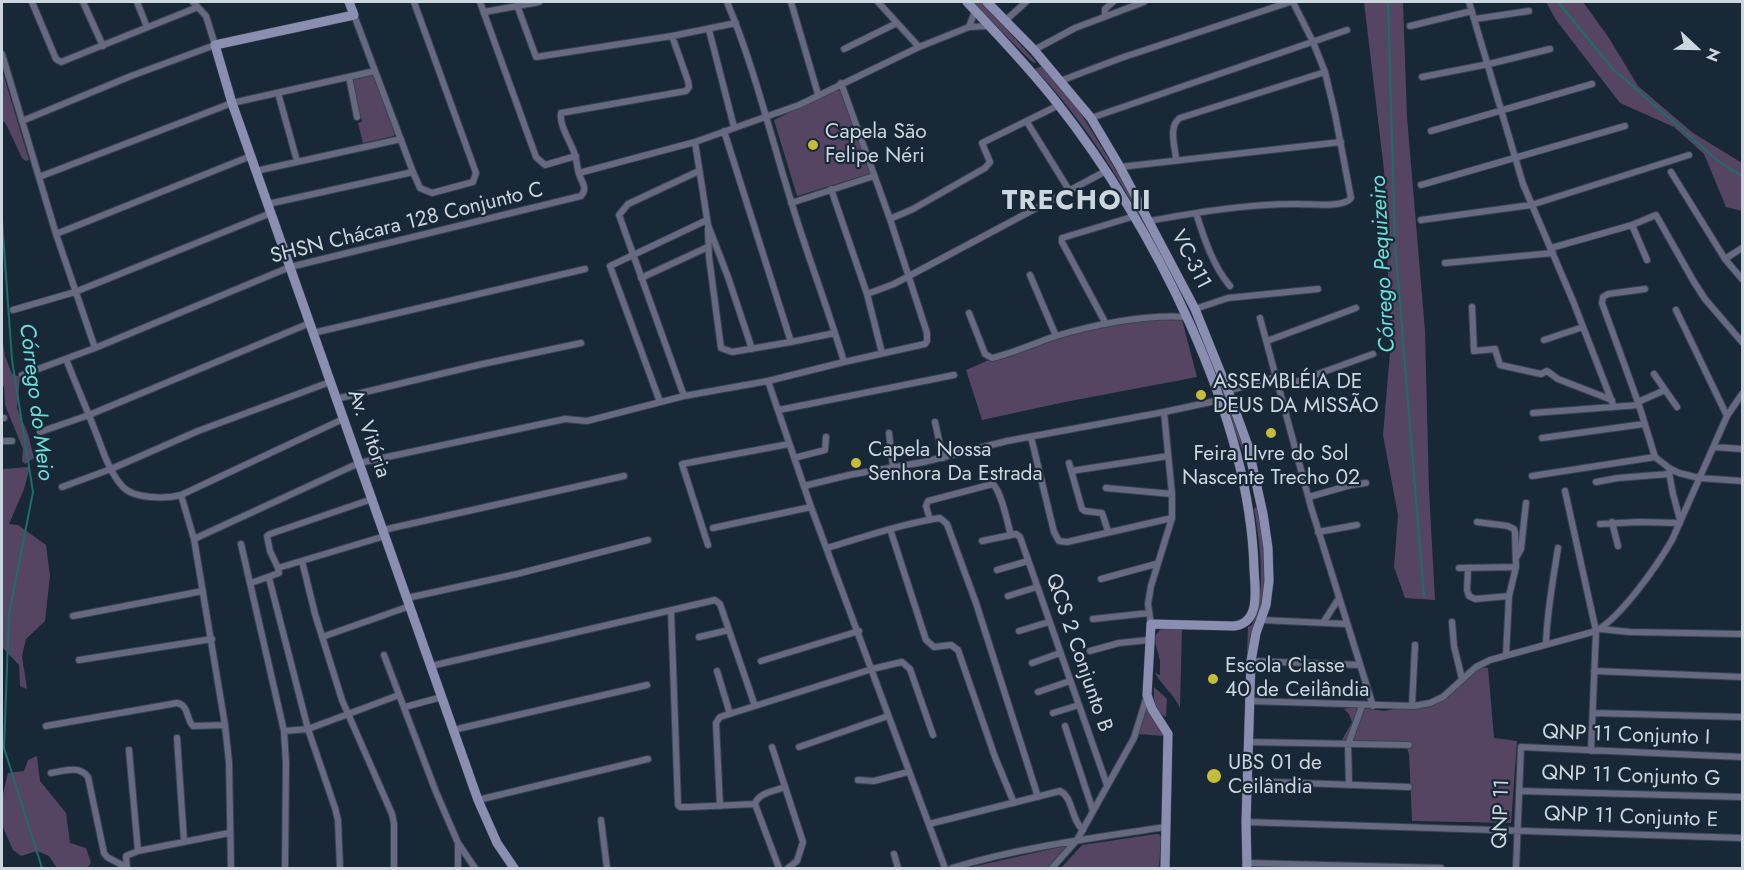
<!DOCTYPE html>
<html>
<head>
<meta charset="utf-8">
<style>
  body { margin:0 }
  #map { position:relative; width:1744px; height:870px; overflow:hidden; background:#192837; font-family:Jost,sans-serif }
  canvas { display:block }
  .frame { position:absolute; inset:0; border:3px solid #ccd6df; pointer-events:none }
  .north { position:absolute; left:1666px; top:18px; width:60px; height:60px; -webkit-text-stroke:4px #192837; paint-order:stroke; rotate:112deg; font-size:16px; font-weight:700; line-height:24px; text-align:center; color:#ccd6df }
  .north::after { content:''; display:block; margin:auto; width:21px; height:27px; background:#ccd6df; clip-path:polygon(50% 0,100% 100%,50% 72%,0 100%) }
</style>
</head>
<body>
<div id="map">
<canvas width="1744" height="870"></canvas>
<div class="frame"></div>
<div class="north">N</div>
</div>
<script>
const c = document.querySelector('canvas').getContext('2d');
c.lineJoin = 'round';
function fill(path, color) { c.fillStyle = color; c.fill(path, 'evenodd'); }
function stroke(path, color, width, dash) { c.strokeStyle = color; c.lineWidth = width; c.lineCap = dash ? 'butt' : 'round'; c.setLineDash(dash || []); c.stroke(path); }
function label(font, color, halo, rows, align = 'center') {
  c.font = font + ' Jost,sans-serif'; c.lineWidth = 4.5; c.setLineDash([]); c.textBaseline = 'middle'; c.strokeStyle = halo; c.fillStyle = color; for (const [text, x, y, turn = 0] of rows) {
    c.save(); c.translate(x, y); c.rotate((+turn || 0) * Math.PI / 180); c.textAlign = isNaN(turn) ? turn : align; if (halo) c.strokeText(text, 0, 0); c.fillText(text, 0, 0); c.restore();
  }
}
const green = new Path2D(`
  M972,2H981L987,7L1036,62L1034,63L1031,61Z
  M1364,2H1403L1407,117L1425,331L1429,491L1435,600L1405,598L1394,567L1398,515L1383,435L1391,341L1388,276L1384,170Z
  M1546,2H1583L1609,38L1638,86L1693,133L1742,163V211L1726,207L1704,154L1674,127L1620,103L1556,20Z
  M1042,66L1074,102L1145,218L1209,346L1242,434L1245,455C1236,437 1231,418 1225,399C1216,373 1206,348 1196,323C1186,299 1172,276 1160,253C1125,187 1087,124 1035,69Z
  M2,70L29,160L26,161L22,158L6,124L2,120Z
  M371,75L375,76L396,132L394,136L363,143L358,123L362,122L353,81L351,79Z
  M843,90L871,169L869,174L797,196L774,120L831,92Z
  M1170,316L1182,320L1197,377L1065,402L982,420L966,370L996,357L1106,324Z
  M2,335L5,356L12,374L20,377L17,408L28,434L34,458L25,464L22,461L23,449L5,405L4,386L2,387Z
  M30,467L24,489L9,524L18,525L46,545L50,576L45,621L26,639L22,656L27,689L20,686L19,665L2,647V469Z
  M1257,506L1264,541L1265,601L1247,655L1248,627L1252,625C1267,595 1260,542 1254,509Z
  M1165,627L1182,629L1180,708C1174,694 1162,686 1155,673L1160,675C1160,671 1160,665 1160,661C1158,647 1148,635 1165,627Z
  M1477,666L1488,668L1494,738L1517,741L1511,823L1412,821L1409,754L1405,742L1342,740L1352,722L1349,714L1344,709L1353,707L1385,711L1437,698Z
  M1154,687L1167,699L1166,717C1155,713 1153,698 1154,687Z
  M1148,705L1165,736L1137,734Z
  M37,756L40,781L66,813L70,843L86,848L91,863L87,868H57L49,856L37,851L21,856L13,850L2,825V798L8,773L24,771L28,760Z
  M1156,834H1159L1161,837L1159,868H1061L1082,845Z
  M1065,846L1066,848L1049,868H967Z`);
const stream = new Path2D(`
  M1388,2L1395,245L1424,596
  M1558,2L1612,68L1718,161L1742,176
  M2,220L12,360L33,492L9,614L4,748L42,868`);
const street = new Path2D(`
  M32,2L56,59L61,62L198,7
  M83,2L103,46
  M137,2L147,27
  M480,2L536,157L545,165L576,156
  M727,2C754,66 770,134 791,201C807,255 828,308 844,362
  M791,2L818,94
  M878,2L919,47
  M1293,2L1313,42L1325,72
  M1469,2L1523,184L1573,301L1614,407
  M517,5L536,57L672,36L736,23
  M484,12L539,2
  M354,15L413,172L420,188L432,193L473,182L476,173L414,2
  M1105,16V9L1113,2
  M1475,19L1529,11
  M1006,20L1026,2
  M1410,26L1472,11
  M969,27L975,11
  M709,30L734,127
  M844,49L897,23
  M1034,50L1075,28L1144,2
  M2,54L56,234L95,348
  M349,77L357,117
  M1422,77L1489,64L1550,49
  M1060,81L1121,58L1290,2
  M278,93L297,161
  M1091,118L1347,30
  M22,121L131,76L215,45L206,16L193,2
  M1027,122L1069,190
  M724,131L791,342L835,333
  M1431,131L1592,84
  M695,142L708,225L728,277L752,349
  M1120,167L1341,142
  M256,171L401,139
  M1671,172L1725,259L1742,279
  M579,173L695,142L799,105L919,47L969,27L990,26
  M39,177L232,103L375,71
  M1421,185L1625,126
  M831,189L867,294L882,353
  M791,203L874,176
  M268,204L413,172
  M1196,213C1204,238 1213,266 1230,286
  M890,219L913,209L985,168L990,162L982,143L1059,105
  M1421,220L1531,205L1689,155
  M1149,221C1199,212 1247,204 1297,204C1310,204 1344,208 1351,198L1335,114L1325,72L1180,118C1168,126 1175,146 1176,159
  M1632,225L1647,260
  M708,229L709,257L721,348L732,352L791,342
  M56,234L251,156
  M1551,248L1632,225L1656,215L1694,282L1705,299L1742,342
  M1725,259L1742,248
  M1445,263L1553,253
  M1030,275L1056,336
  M641,278L708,247
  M1645,289L1608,294L1603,297L1602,303L1639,405L1655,457L1669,468L1679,473L1699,478L1742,481
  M867,294L894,284L1106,171
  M1472,307L1474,351L1495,349L1500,365L1541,374L1547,371L1558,379L1612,400
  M1195,309L1228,298L1318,289
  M13,310L75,292L271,213
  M1676,310L1727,416
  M969,313L985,354L992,358C1013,353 1033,344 1053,337C1091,325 1146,314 1186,317
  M1260,318L1311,507L1373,706
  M1106,324L1062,242V238L1135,216
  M313,333L585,269
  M1544,340L1583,327
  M1267,341L1356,308
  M66,359C75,382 85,405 94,428C102,447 108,471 123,487C134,499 166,499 181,495L343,419
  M1654,374L1677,407
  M22,375L95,348L290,267L581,196C588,188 582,183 579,174C577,168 577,161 575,155C571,142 559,126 561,113L686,91L689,87L688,81L672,36
  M768,381L811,507L945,868
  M1279,388L1373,354
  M1228,391L1276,377
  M684,396L619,215L628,204L699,171
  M336,399L478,365L581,343
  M660,402L610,266L707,220
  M1638,402L1665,390
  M779,410L954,375
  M1533,413L1639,405
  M2,418H4
  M935,422L943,458
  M40,432L89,415L310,323
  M889,433L893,467
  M1031,437L1054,532L1059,541L1067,542L1172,518
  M1542,438L1644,424
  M2,441H12
  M1714,447L1742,449
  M794,458L825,450L826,437
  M1069,463L1082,509L1085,511L1102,513L1108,531
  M1071,471L1168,456
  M1669,472L1673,494L1680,520
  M1532,476L1655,457
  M1596,482L1618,478L1669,474
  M804,486L849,475L924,462L1007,441L1164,412L1220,400
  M62,487L111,469L198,431L330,382
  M1106,488L1172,494
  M1565,491L1596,631L1591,751
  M181,495L194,539L225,725L229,762L231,868
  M1309,497L1351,485L1366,483
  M930,520L926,506L928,501L993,484C1002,493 1007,522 1011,535
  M1477,522L1508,526L1514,529L1515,533L1516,567L1509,596L1506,655
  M1612,522L1618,546
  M1600,524L1639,522L1680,523
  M713,528L811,507
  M890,529L926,640L934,647L951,645L958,650L995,757L1014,803
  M383,530L624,476
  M1318,532L1357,525
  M194,539L359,463L565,419L587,421L684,396L768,381L844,362L925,344L927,341V333L890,219L841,83
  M982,541L1016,534L1020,537L1107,785
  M241,544L284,731L286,763L285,868
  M708,545L682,464L789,444
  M827,548C864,537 901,524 940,518L947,524L976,603L1038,797
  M1517,556L1521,549L1526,503
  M302,561L315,614L342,700L392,814L394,824V868
  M278,568L270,551L267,536L270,534L372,499
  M1459,568L1516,567
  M1468,568L1467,590L1469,596L1475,599L1509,596
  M997,570L1028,561
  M269,578L308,729L335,808L338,820L340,868
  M1101,579L1156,564
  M251,583L279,573L278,568L385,536
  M1008,596L1037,587
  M407,598L517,574L648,540
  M671,610L678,805L680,807H690L755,804C758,793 775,791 785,787
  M73,616L203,591
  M1093,619L1149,613
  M1262,620L1347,624
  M1452,622L1454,646L1462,679
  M1323,623L1339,598
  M1151,624L1148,604L1151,586L1172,518V494L1164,412
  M1600,629L1630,632L1742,634
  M1019,631L1049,622
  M322,637L410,606
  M699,637L729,630
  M1546,644C1547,611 1553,580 1558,548
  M1090,651L1119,643L1149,640
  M384,655L436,792L458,843L475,868
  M79,660L212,639
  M761,661L859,631
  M1251,661L1360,665
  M1032,663L1060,653
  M431,666L715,600L720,604L755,706
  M717,671L730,714
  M1594,671L1742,677
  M1038,692L1070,681
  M1249,701L1414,706L1430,703L1443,697L1476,667L1490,660L1596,631C1621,617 1657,566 1672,540L1727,416L1742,394
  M1412,706L1415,645
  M405,707L442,697
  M1053,713L1079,705
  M1593,713L1742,717
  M46,726L177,703C189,705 186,719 193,726L225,725
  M1065,726L1093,811
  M453,730L647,685
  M284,731L308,729L399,695
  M177,738L184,841
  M1248,742L1409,745
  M772,747L803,842L797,861L788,868
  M799,747L888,716
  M129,750L138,851
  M51,773C64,771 79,765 88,777L104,853L107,857L126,867
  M858,780L874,781L908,772
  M1247,781L1409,787
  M1349,785L1348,745L1362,706
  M1519,791L1742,797
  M478,800L648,759
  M755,804L779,868
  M720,806L716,723L720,717L872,669L902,662L910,669L933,735
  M601,820L607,868
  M1246,822L1742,838
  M929,824L1060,791C1073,797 1071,820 1083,830
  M458,844V868
  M894,854L898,868
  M1247,863L1441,868
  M127,868L126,856L138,851L229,833
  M952,868C1021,847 1094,838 1165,827
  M1052,868L1077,840L1134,738L1147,696
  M1516,868L1521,747L1742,757`);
const secondary = new Path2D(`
  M349,2L354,15L215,45L232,103L478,800L497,843L514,868
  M967,2C998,35 1029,67 1057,103C1152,223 1250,415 1254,569C1255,589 1261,623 1234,626L1151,624L1147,695L1152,709L1168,734L1165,868
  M987,2L1034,50L1091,118L1120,167L1195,309L1228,391L1248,446L1263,514L1268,548L1269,581L1266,605L1256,633L1251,661L1246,822L1247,868`);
const markers = [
  [813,145,6,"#c6bc3c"],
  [1201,395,6,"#c6bc3c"],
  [1271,433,6,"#c6bc3c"],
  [856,463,6,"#c6bc3c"],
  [1213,679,6,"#c6bc3c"],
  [1214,776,8,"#c6bc3c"]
];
const poiNames = [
  ["Capela São",825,133],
  ["Felipe Néri",825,157],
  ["ASSEMBLÉIA DE",1213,383],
  ["DEUS DA MISSÃO",1213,407],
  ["Capela Nossa",868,451],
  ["Senhora Da Estrada",868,475],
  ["Feira LIvre do Sol",1271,455,"center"],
  ["Nascente Trecho 02",1271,479,"center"],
  ["Escola Classe",1225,667],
  ["40 de Ceilândia",1225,691],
  ["UBS 01 de",1228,764],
  ["Ceilândia",1228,788]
];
const streetNames = [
  ["SHSN Chácara 128 Conjunto C",407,224,-14],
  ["VC-311",1190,260,63],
  ["Av. Vitória",368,434,71],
  ["QCS 2 Conjunto B",1078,653,71],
  ["QNP 11 Conjunto I",1626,736,2],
  ["QNP 11 Conjunto G",1631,777,2],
  ["QNP 11",1502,814,-88],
  ["QNP 11 Conjunto E",1631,818,2]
];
const waterNames = [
  ["Córrego Pequizeiro",1384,264,-93],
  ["Córrego do Meio",35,402,83]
];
const districtNames = [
  ["TRECHO II",1077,202]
];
fill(green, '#554563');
stroke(stream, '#1c6e6b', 2);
stroke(street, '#364452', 8);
stroke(secondary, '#364452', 10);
stroke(street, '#66697f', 6);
stroke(secondary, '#8a8fb1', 9);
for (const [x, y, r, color] of markers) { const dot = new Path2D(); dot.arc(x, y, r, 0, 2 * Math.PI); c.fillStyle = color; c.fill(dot); stroke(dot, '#192837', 2); }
label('21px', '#ccd6df', '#192837', poiNames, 'left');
label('21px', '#ccd6df', '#192837', streetNames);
label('italic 22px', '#6bdfda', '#192837', waterNames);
c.letterSpacing = '1.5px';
label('bold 27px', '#ccd6df', '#192837', districtNames);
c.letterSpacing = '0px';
</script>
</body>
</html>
